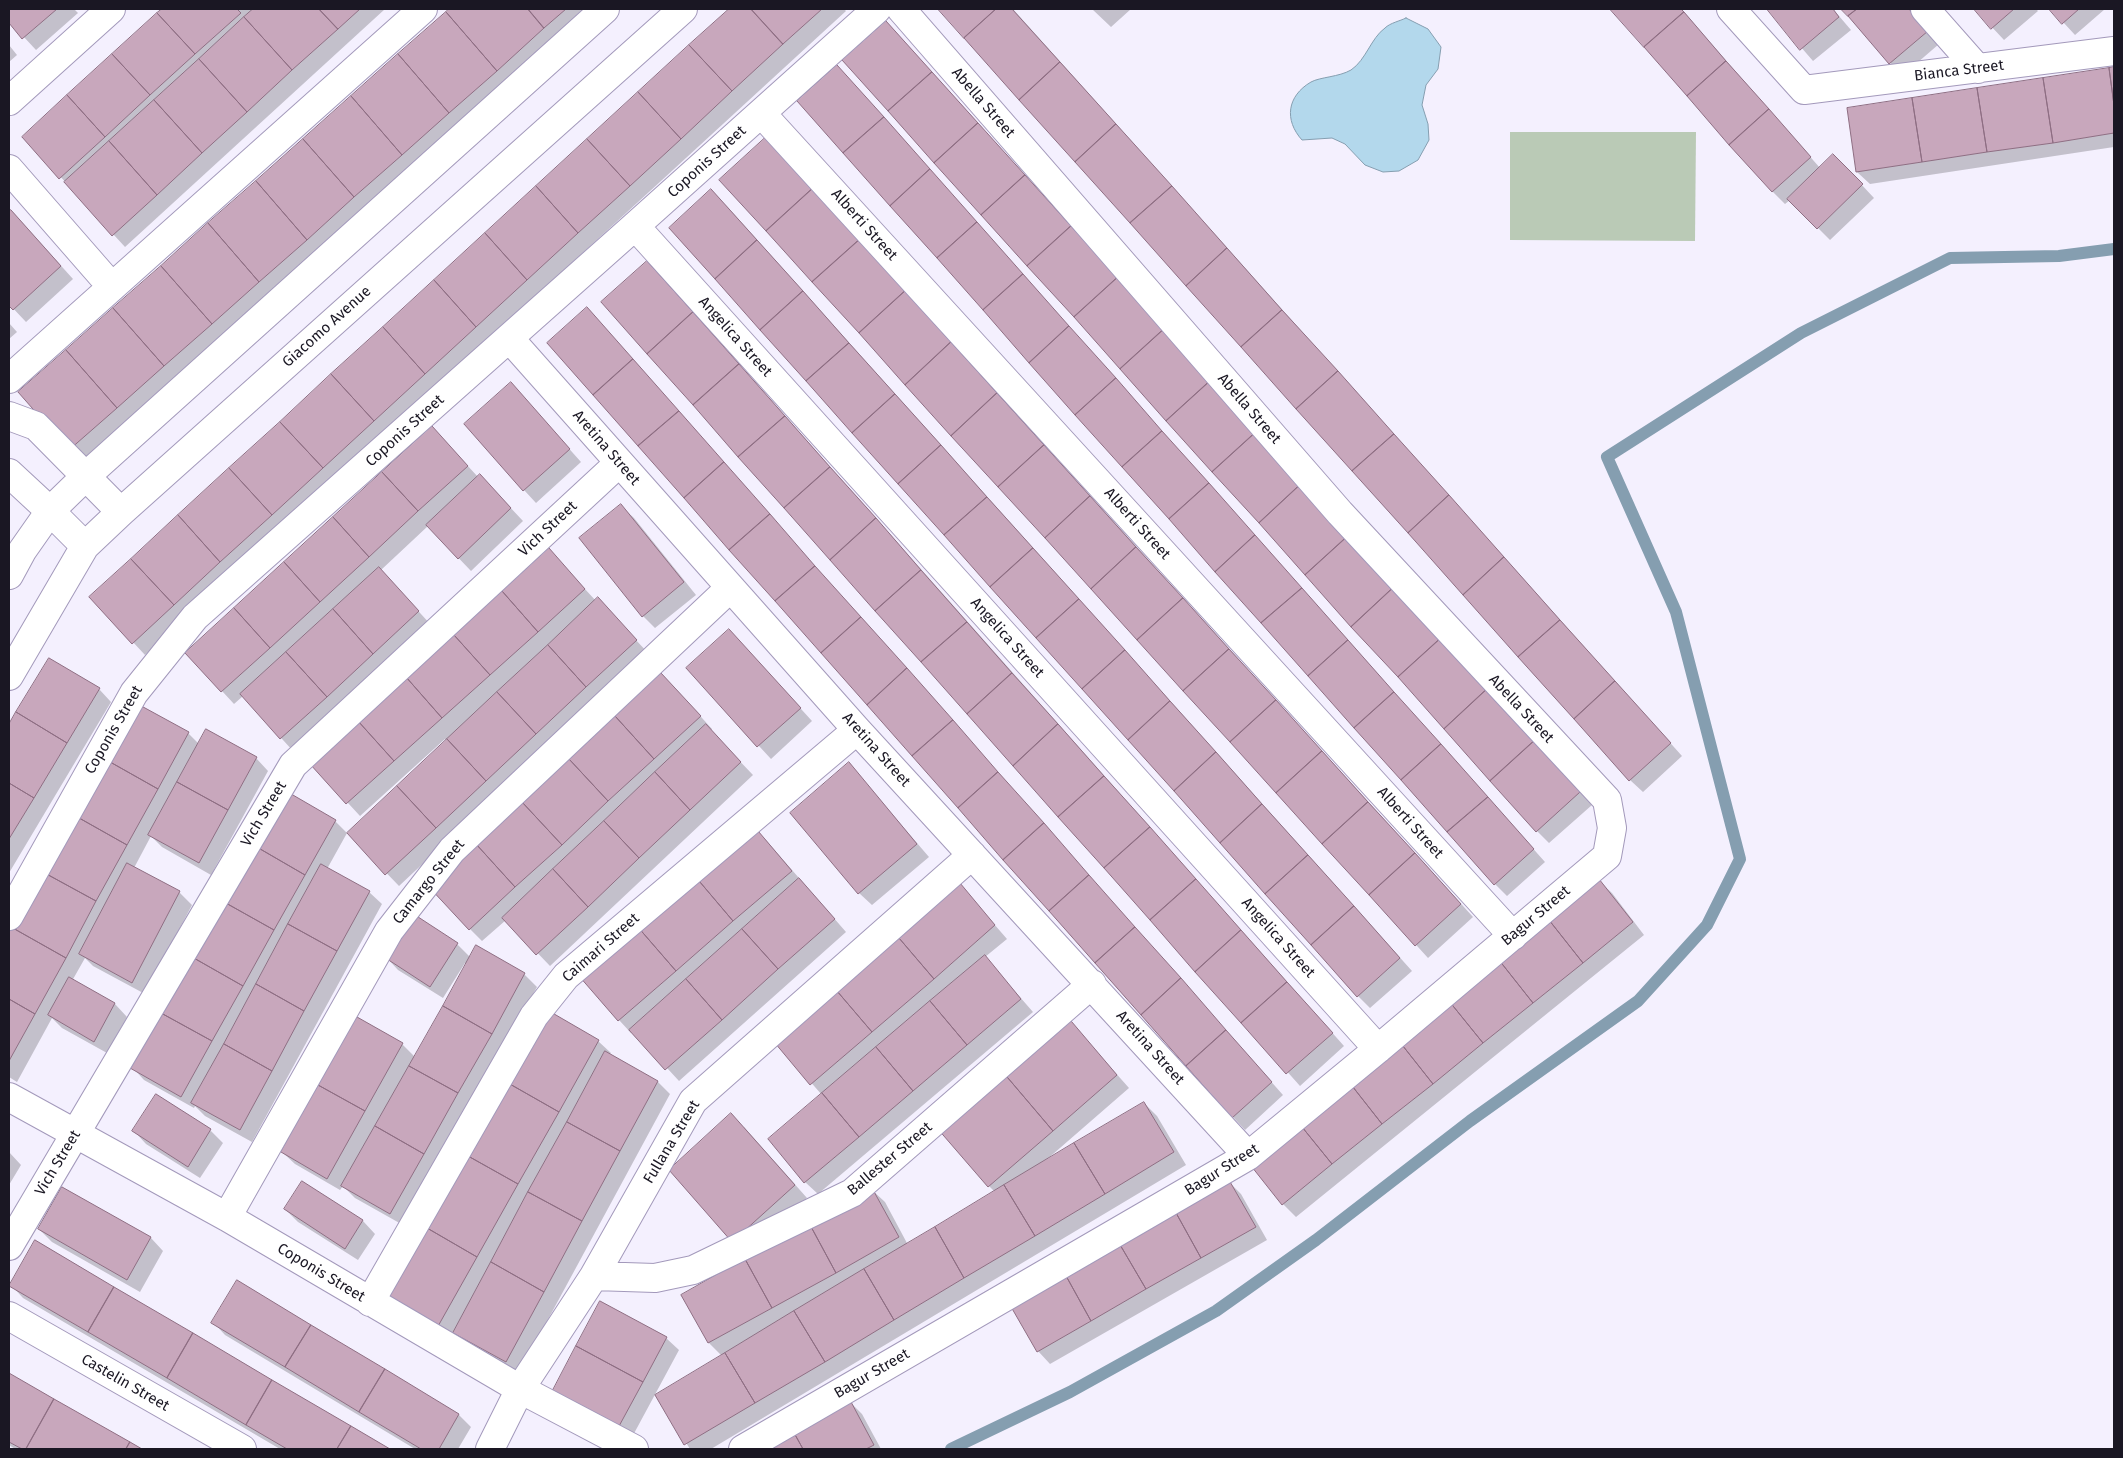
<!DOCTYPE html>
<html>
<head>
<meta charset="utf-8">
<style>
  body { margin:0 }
  #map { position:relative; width:2123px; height:1458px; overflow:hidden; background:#f4f0fe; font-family:"Fira Sans",sans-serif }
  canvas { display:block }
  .frame { position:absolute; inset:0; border:10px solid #1a1723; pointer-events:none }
</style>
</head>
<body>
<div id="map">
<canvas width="2123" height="1458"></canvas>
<div class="frame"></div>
</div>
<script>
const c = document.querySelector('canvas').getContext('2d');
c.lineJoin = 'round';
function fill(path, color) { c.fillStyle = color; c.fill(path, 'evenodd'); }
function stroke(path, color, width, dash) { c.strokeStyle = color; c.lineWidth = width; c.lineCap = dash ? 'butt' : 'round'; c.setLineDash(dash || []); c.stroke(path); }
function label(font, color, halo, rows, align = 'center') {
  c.font = font + ' "Fira Sans",sans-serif'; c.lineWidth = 4; c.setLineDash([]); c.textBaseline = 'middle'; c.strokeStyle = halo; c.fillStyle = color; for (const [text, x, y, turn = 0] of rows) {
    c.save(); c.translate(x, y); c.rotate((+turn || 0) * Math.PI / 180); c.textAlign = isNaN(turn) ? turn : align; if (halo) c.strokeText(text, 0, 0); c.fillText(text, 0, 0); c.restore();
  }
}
const green = new Path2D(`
  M1510,132H1696L1695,241L1510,240Z`);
const water = new Path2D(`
  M1406,18L1428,29L1441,47L1438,69L1426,85L1422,105L1428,124L1429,140L1418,160L1399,171L1383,172L1365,165L1345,144L1332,138L1302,140C1284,120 1287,96 1311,82C1320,77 1339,77 1351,70C1366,60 1371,38 1385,28C1390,23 1400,21 1406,18Z`);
const shadow = new Path2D(`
  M9,9H74L78,13L36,50L9,21Z
  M164,9H385L125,247L24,137Z
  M451,9H592L83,462L20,392Z
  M731,9H844L846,11L145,655L91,597Z
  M939,9H1013L1682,756L1643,792L1630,780Z
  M1092,9H1131L1111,27Z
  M1612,9H1681L1820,168H1846L1874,198L1830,240L1790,200L1785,204L1773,192Z
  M1768,9H1833L1851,30L1813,61Z
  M1843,9H1909L1939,44L1902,76Z
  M1975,9H2036L2038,11L2004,40Z
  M2051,9H2105L2075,35Z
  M898,35L1592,805L1549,843L1537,831Z
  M9,45L17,55L9,62Z
  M837,66L1545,862L1507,896L1495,884Z
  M2114,69V147L1870,184L1857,172L1848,109Z
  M778,152L1473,917L1428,958L721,180Z
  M724,203L1412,971L1370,1008L1358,996Z
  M9,208L73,279L26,322L9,304Z
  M660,275L1344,1046L1300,1086L603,302Z
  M587,309L1283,1095L1245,1130L1233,1117Z
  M9,323L17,332L9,339Z
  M523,397L581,462L536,503L524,490Z
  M444,440L478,477L492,488L523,521L471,571L428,526L381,570L431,625L293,751L243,696L234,704L187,653Z
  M621,506L634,518L696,595L655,628L643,616Z
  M549,550L596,601L610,612L648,653L399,886L348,833L446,741L445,739L360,816L312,764Z
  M741,643L812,721L771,759L687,668Z
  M49,660L99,689L111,702L9,873V727Z
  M674,687L712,729L711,731L753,775L550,966L506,920L482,941L470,929Z
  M135,703L188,733L199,744L256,758L268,771L211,875L162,847L151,836L134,868L179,892L192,905L145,994L93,966L85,958L72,981L115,1004L127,1017L107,1053L62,1028L52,1018L17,1082L9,1077V933Z
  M849,764L929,857L872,905L859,893Z
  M335,821L347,833L327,869L369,892L382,904L252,1142L205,1116L195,1106L194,1108L144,1080L132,1067Z
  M765,839L846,932L679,1081L633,1031L631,1033L619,1020L581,976Z
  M955,879L1007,939L985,957L1033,1012L818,1194L805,1182L822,1095L772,1038Z
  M1599,881L1612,893L1644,935L1296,1217L1283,1204L1250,1162Z
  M457,944L471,958L524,974L537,987L403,1225L355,1198L343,1186L340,1190L295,1164L282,1152L402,1044L415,1057L467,964L465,963L443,998L398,970L386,957Z
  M1066,1017L1129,1088L1045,1161L1144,1103L1157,1116L1186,1165L711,1449H690L656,1395L722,1356L709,1343L683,1295L872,1190L885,1202L908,1245L995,1192L989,1186Z
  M598,1041L611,1053L609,1055L658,1082L670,1094L519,1373L467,1345L454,1332L450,1340L401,1312Z
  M156,1096L210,1130L223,1143L200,1178L146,1144L134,1131Z
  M744,1127L807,1198L745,1253Z
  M9,1152L21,1165L9,1185Z
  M302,1182L363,1221L375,1234L358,1260L298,1222L285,1209Z
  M1229,1182L1241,1194L1267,1240L1050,1364L1038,1351Z
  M63,1188L151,1238L163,1251L140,1292L52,1242L39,1229Z
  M36,1242L387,1449H280L23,1298L11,1285Z
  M237,1281L459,1415L471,1427L458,1449H415L225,1335L213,1322Z
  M666,1338L679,1350L631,1439L566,1404Z
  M9,1374L139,1449H15L9,1445Z
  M849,1401L862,1414L881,1449H764Z`);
const stream = new Path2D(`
  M951,1449L1070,1392L1216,1311L1316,1240L1470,1121L1638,1001L1707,925L1740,859L1676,612L1607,457L1801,333L1950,258L2059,256L2114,249`);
const building = new Path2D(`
  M9,9H57L22,39L9,23Z
  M162,9H237L241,13L195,54L157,13Z
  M253,9H319L338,29L292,70L244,17Z
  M319,9H360L338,29Z
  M449,9H528L544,28L497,71L446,12Z
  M528,9H566L544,28Z
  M729,9H751L783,44L732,91L689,45Z
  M751,9H822L783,44Z
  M938,9H996L964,38Z
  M996,9H1012L1060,62L1019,100L964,38Z
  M1610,9H1681L1684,12L1644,47Z
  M1767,9H1833L1839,17L1800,50Z
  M1841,9H1857L1848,16Z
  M1857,9H1909L1928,31L1889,64L1848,16Z
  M1974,9H2014L1991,29Z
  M2049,9H2079L2062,24Z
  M446,12L497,71L449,113L398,54Z
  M1684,12L1726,61L1687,96L1644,47Z
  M157,13L195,54L150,95L112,54Z
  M244,17L292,70L247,112L199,59Z
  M886,21L932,72L888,111L842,60Z
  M689,45L732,91L681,139L638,92Z
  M112,54L150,95L105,137L67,95Z
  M398,54L449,113L402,155L351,96Z
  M199,59L247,112L202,153L154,100Z
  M1726,61L1769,109L1729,145L1687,96Z
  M1060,62L1116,124L1075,162L1019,100Z
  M837,65L884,117L843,153L797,101Z
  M2114,67V105L2109,68Z
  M2109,68L2114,105V133L2053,143L2043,78Z
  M932,72L978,123L934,163L888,111Z
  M2043,78L2053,143L1987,152L1977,88Z
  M1977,88L1987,152L1922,162L1912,98Z
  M638,92L681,139L630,186L587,139Z
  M67,95L105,137L59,179L22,137Z
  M351,96L402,155L354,197L303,139Z
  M1912,98L1922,162L1856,172L1847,108Z
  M154,100L202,153L157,195L109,141Z
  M1769,109L1811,157L1772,192L1729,145Z
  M884,117L930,169L890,206L843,153Z
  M978,123L1025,175L981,215L934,163Z
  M1116,124L1172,186L1130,223L1075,162Z
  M765,138L812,189L766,231L719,180Z
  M303,139L354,197L307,240L256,181Z
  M587,139L630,186L578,233L536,186Z
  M109,141L157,195L112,236L64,182Z
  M1833,154L1863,184L1817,229L1787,199Z
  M930,169L977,222L937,258L890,206Z
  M1025,175L1071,226L1027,266L981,215Z
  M256,181L307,240L259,282L208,223Z
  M536,186L578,233L527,280L485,233Z
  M1172,186L1227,248L1186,286L1130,223Z
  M711,189L757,240L715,279L669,228Z
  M812,189L859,240L812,282L766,231Z
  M11,210L61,266L13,310L9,306V211Z
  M977,222L1023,274L983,310L937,258Z
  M208,223L259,282L212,324L161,266Z
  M1071,226L1118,277L1074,317L1027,266Z
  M485,233L527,280L476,327L434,280Z
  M757,240L803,291L760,330L715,279Z
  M859,240L905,291L859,333L812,282Z
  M1227,248L1282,310L1241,347L1186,286Z
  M647,261L693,312L647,354L601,302Z
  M161,266L212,324L164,366L113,308Z
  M1023,274L1069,326L1029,363L983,310Z
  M1118,277L1164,329L1120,369L1074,317Z
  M434,280L476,327L425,374L383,327Z
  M803,291L849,343L806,381L760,330Z
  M905,291L951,342L905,385L859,333Z
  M587,307L633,359L593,395L547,343Z
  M113,308L164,366L117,408L66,350Z
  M1282,310L1338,371L1296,409L1241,347Z
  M693,312L739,364L693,405L647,354Z
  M1069,326L1116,378L1075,415L1029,363Z
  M383,327L425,374L374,421L331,374Z
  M1164,329L1210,381L1166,421L1120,369Z
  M951,342L997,393L951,436L905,385Z
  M849,343L895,394L852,433L806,381Z
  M66,350L117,408L69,450L18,392Z
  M633,359L679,411L638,446L593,395Z
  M739,364L785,416L738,457L693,405Z
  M1338,371L1394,434L1352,471L1296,409Z
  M331,374L374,421L323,468L280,422Z
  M1116,378L1162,431L1122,467L1075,415Z
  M1210,381L1256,432L1212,472L1166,421Z
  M511,382L570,449L523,491L464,424Z
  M997,393L1044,445L998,487L951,436Z
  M895,394L941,445L898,484L852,433Z
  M679,411L724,462L684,498L638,446Z
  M785,416L830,467L784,508L738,457Z
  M280,422L323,468L272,515L229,468Z
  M432,426L468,466L418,511L382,472Z
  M1162,431L1209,483L1169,519L1122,467Z
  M1256,432L1302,483L1259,523L1212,472Z
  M1394,434L1449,495L1408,533L1352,471Z
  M941,445L987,497L944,535L898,484Z
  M1044,445L1090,496L1045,538L998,487Z
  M724,462L770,514L729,550L684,498Z
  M830,467L876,518L830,560L784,508Z
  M229,468L272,515L220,562L178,515Z
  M382,472L418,511L369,557L333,517Z
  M480,474L511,508L458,559L426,525Z
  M1209,483L1255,535L1215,572L1169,519Z
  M1302,483L1349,535L1305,575L1259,523Z
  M1449,495L1504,557L1463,595L1408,533Z
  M1090,496L1136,547L1091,589L1045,538Z
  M987,497L1033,548L990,587L944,535Z
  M621,504L684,582L642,617L579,538Z
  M770,514L815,566L775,601L729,550Z
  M178,515L220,562L174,605L131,559Z
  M333,517L369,557L320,602L284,562Z
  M876,518L921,570L875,611L830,560Z
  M1255,535L1302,588L1261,623L1215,572Z
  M1349,535L1395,586L1351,627L1305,575Z
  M1136,547L1183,598L1137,640L1091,589Z
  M549,548L585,589L538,632L502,591Z
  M1033,548L1079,599L1036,638L990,587Z
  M1504,557L1560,620L1518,657L1463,595Z
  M131,559L174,605L132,644L89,597Z
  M284,562L320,602L270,648L234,608Z
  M815,566L861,617L821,653L775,601Z
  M379,567L419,611L373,654L333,609Z
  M921,570L967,622L921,662L875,611Z
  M1395,586L1441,638L1398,677L1351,627Z
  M1302,588L1348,640L1308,676L1261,623Z
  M502,591L538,632L490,675L454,635Z
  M598,597L637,640L586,687L548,645Z
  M1183,598L1229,649L1183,691L1137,640Z
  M1079,599L1125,650L1082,689L1036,638Z
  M234,608L270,648L221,692L185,653Z
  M333,609L373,654L327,697L286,652Z
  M861,617L907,668L867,705L821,653Z
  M1560,620L1615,681L1574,719L1518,657Z
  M967,622L1012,673L967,714L921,662Z
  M729,629L801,708L757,747L686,668Z
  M454,635L490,675L442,718L406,677Z
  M1441,638L1487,689L1444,729L1398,677Z
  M1348,640L1394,692L1354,728L1308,676Z
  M548,645L586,687L536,734L497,692Z
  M1229,649L1276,700L1230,742L1183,691Z
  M1125,650L1170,701L1128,740L1082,689Z
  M286,652L327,697L280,739L240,694Z
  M49,658L100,688L67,743L16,712Z
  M907,668L953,720L912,756L867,705Z
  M661,673L701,716L654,759L615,716Z
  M1012,673L1058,724L1013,766L967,714Z
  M406,677L442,718L394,761L358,721Z
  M1615,681L1671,743L1629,781L1574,719Z
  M1487,689L1534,741L1490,781L1444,729Z
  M497,692L536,734L486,781L447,739Z
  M1394,692L1441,744L1401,780L1354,728Z
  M1276,700L1322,751L1276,793L1230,742Z
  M1170,701L1216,752L1174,791L1128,740Z
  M134,702L189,732L158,789L103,758Z
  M16,712L67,743L34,798L9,783V724Z
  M615,716L654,759L608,801L569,759Z
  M953,720L998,772L958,808L912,756Z
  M358,721L394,761L346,804L310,764Z
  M706,724L741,762L690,810L655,772Z
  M1058,724L1104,776L1058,817L1013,766Z
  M206,729L257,757L228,810L177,782Z
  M447,739L486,781L436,828L397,786Z
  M1534,741L1580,792L1536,832L1490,781Z
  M1441,744L1488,797L1447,832L1401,780Z
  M1322,751L1368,802L1322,844L1276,793Z
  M1216,752L1262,804L1220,843L1174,791Z
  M103,758L158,789L127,845L72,814Z
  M569,759L608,801L562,845L522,802Z
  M849,762L917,844L858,894L790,813Z
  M655,772L690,810L639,858L604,821Z
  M998,772L1044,823L1003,860L958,808Z
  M1104,776L1150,827L1104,868L1058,817Z
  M177,782L228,810L199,863L148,835Z
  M9,783L34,798L9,839Z
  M397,786L436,828L385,875L347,833Z
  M286,791L336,820L305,875L255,846Z
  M1488,797L1534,849L1494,885L1447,832Z
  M522,802L562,845L515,887L476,844Z
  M1368,802L1415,853L1369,895L1322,844Z
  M1262,804L1308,855L1265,894L1220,843Z
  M72,814L127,845L96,901L41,871Z
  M604,821L639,858L588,907L553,869Z
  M1044,823L1089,875L1049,911L1003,860Z
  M753,825L792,871L733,921L694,875Z
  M1150,827L1196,879L1150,920L1104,868Z
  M476,844L515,887L469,930L429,887Z
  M255,846L305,875L274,930L224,902Z
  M1415,853L1461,904L1415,946L1369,895Z
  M1308,855L1354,906L1311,945L1265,894Z
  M127,863L180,891L132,983L79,954Z
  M321,864L370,891L337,951L288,924Z
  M553,869L588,907L536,955L502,918Z
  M41,871L96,901L66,958L11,927Z
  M694,875L733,921L676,971L637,926Z
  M1089,875L1135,927L1095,963L1049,911Z
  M955,877L995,925L934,979L893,931Z
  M799,878L835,919L778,969L742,929Z
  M1196,879L1241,930L1195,972L1150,920Z
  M1599,879L1633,922L1583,963L1549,920Z
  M224,902L274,930L243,986L192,957Z
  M1354,906L1400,958L1357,997L1311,945Z
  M412,913L458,943L430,987L384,957Z
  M1549,920L1583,963L1533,1003L1499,960Z
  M288,924L337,951L304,1011L256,984Z
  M637,926L676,971L618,1021L579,976Z
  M11,927L66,958L35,1014L9,999V930Z
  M1135,927L1181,978L1141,1015L1095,963Z
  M742,929L778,969L722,1020L686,979Z
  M1241,930L1287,982L1241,1023L1195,972Z
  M893,931L934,979L872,1032L831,984Z
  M476,945L525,973L492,1034L443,1006Z
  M985,955L1021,999L967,1045L930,1001Z
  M192,957L243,986L212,1041L161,1013Z
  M1499,960L1533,1003L1483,1043L1449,1001Z
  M69,977L115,1003L94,1042L48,1015Z
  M1181,978L1226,1030L1186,1066L1141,1015Z
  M686,979L722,1020L665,1070L629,1030Z
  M1287,982L1333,1033L1286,1074L1241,1023Z
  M256,984L304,1011L272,1071L224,1044Z
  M831,984L872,1032L810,1085L770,1037Z
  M9,999L35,1014L9,1061Z
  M930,1001L967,1045L913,1091L876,1047Z
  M1449,1001L1483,1043L1433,1084L1399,1041Z
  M443,1006L492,1034L458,1093L409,1066Z
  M549,1011L599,1040L559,1112L508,1083Z
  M161,1013L212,1041L181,1097L130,1068Z
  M1066,1015L1117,1075L1053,1131L1002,1071Z
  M357,1017L403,1043L365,1111L318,1085Z
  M1226,1030L1272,1082L1232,1118L1186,1066Z
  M1399,1041L1433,1084L1382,1124L1349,1082Z
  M224,1044L272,1071L240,1130L191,1103Z
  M876,1047L913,1091L859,1137L822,1093Z
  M605,1051L658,1081L620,1151L567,1122Z
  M409,1066L458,1093L424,1154L375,1126Z
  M1002,1071L1053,1131L988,1187L937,1128Z
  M1349,1082L1382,1124L1332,1164L1298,1122Z
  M508,1083L559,1112L518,1184L468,1156Z
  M318,1085L365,1111L327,1179L281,1152Z
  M822,1093L859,1137L804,1183L768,1139Z
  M156,1094L211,1129L188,1167L132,1131Z
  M1144,1102L1174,1152L1105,1194L1074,1143Z
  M731,1113L795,1185L732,1242L669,1170Z
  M567,1122L620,1151L582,1221L528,1192Z
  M1298,1122L1332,1164L1282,1205L1248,1162Z
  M375,1126L424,1154L390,1214L341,1186Z
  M1074,1143L1105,1194L1035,1236L1004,1185Z
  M468,1156L518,1184L477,1257L427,1228Z
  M1229,1180L1256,1227L1201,1258L1175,1211Z
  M302,1181L363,1220L345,1249L284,1209Z
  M1004,1185L1035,1236L964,1278L935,1227Z
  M62,1187L151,1237L127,1280L38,1229Z
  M872,1188L899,1237L836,1273L809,1223Z
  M528,1192L582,1221L544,1292L491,1262Z
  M1175,1211L1201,1258L1146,1289L1119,1243Z
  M809,1223L836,1273L772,1308L745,1259Z
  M935,1227L964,1278L894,1320L864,1269Z
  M427,1228L477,1257L437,1328L387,1300Z
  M35,1240L114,1287L88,1332L9,1286Z
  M1119,1243L1146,1289L1091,1321L1065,1274Z
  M745,1259L772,1308L708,1343L681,1295Z
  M491,1262L544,1292L506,1362L453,1333Z
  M864,1269L894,1320L825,1362L794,1311Z
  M1065,1274L1091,1321L1037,1352L1010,1305Z
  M237,1280L311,1325L285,1367L211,1323Z
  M114,1287L193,1333L167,1378L88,1332Z
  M600,1301L667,1337L643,1382L576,1346Z
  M794,1311L825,1362L755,1403L725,1353Z
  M311,1325L385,1369L359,1412L285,1367Z
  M193,1333L272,1380L246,1425L167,1378Z
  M576,1346L643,1382L618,1428L552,1392Z
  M725,1353L755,1403L684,1445L655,1395Z
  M385,1369L459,1414L439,1449H421L359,1412Z
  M9,1373L54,1399L26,1449H22L9,1442Z
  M272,1380L351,1426L337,1449H287L246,1425Z
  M54,1399L130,1442L126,1449H26Z
  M850,1400L874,1445L866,1449H803L793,1431Z
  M351,1426L390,1449H337Z
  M793,1431L803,1449H762Z
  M130,1442L142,1449H126Z`);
const minor = new Path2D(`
  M1731,9L1804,90L2114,51
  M1925,9L1978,69
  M9,101L111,9
  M761,113L1513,936
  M9,169L112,287
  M635,226L1378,1049
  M509,338L857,730L1248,1156
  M9,379L423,9
  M9,416L36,426L121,512
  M9,473L50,511L85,546
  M9,575L22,551L50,511L86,476L605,9
  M9,676L85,546L121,512L683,9
  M9,916L134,693L195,617L635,226L877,9
  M9,1097L227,1217L520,1389L634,1449
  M227,1217L389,931L452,850L730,588
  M9,1246L293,765L619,463
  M594,1276L655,1278L693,1270L852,1193L1092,984
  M370,1302L534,1016L566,976L857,730
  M9,1316L242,1449
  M490,1449L520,1389L594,1276L693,1101L972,855
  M743,1449L1248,1156L1378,1049L1607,856L1612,828L1607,800L1340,513L901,9`);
const streetNames = [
  ["Bianca Street",1959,71,-7],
  ["Abella Street",983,103,49],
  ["Coponis Street",707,162,-42],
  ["Alberti Street",864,225,48],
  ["Giacomo Avenue",327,327,-42],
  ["Angelica Street",735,337,48],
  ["Abella Street",1249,409,49],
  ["Coponis Street",405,431,-42],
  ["Aretina Street",606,448,49],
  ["Alberti Street",1137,524,48],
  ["Vich Street",548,529,-43],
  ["Angelica Street",1007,638,48],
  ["Abella Street",1521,709,47],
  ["Coponis Street",114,730,-60],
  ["Aretina Street",876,750,48],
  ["Vich Street",264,814,-59],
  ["Alberti Street",1410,823,48],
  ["Camargo Street",429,882,-51],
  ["Bagur Street",1536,916,-40],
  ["Angelica Street",1278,938,48],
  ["Caimari Street",601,948,-41],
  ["Aretina Street",1150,1048,48],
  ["Fullana Street",672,1142,-59],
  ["Ballester Street",890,1159,-40],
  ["Vich Street",58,1163,-59],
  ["Bagur Street",1222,1170,-32],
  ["Coponis Street",321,1273,31],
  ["Bagur Street",872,1374,-30],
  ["Castelin Street",125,1383,30]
];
fill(green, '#bacab6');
fill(water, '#b3d8ec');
stroke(water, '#859eb0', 1);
fill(shadow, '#0003');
stroke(stream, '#859eb0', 12);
fill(building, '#c8a7bc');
stroke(building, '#8e6e83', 1);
stroke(minor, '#a399bb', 30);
stroke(minor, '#fff', 28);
label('15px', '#1a1723', '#fff', streetNames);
</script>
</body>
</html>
